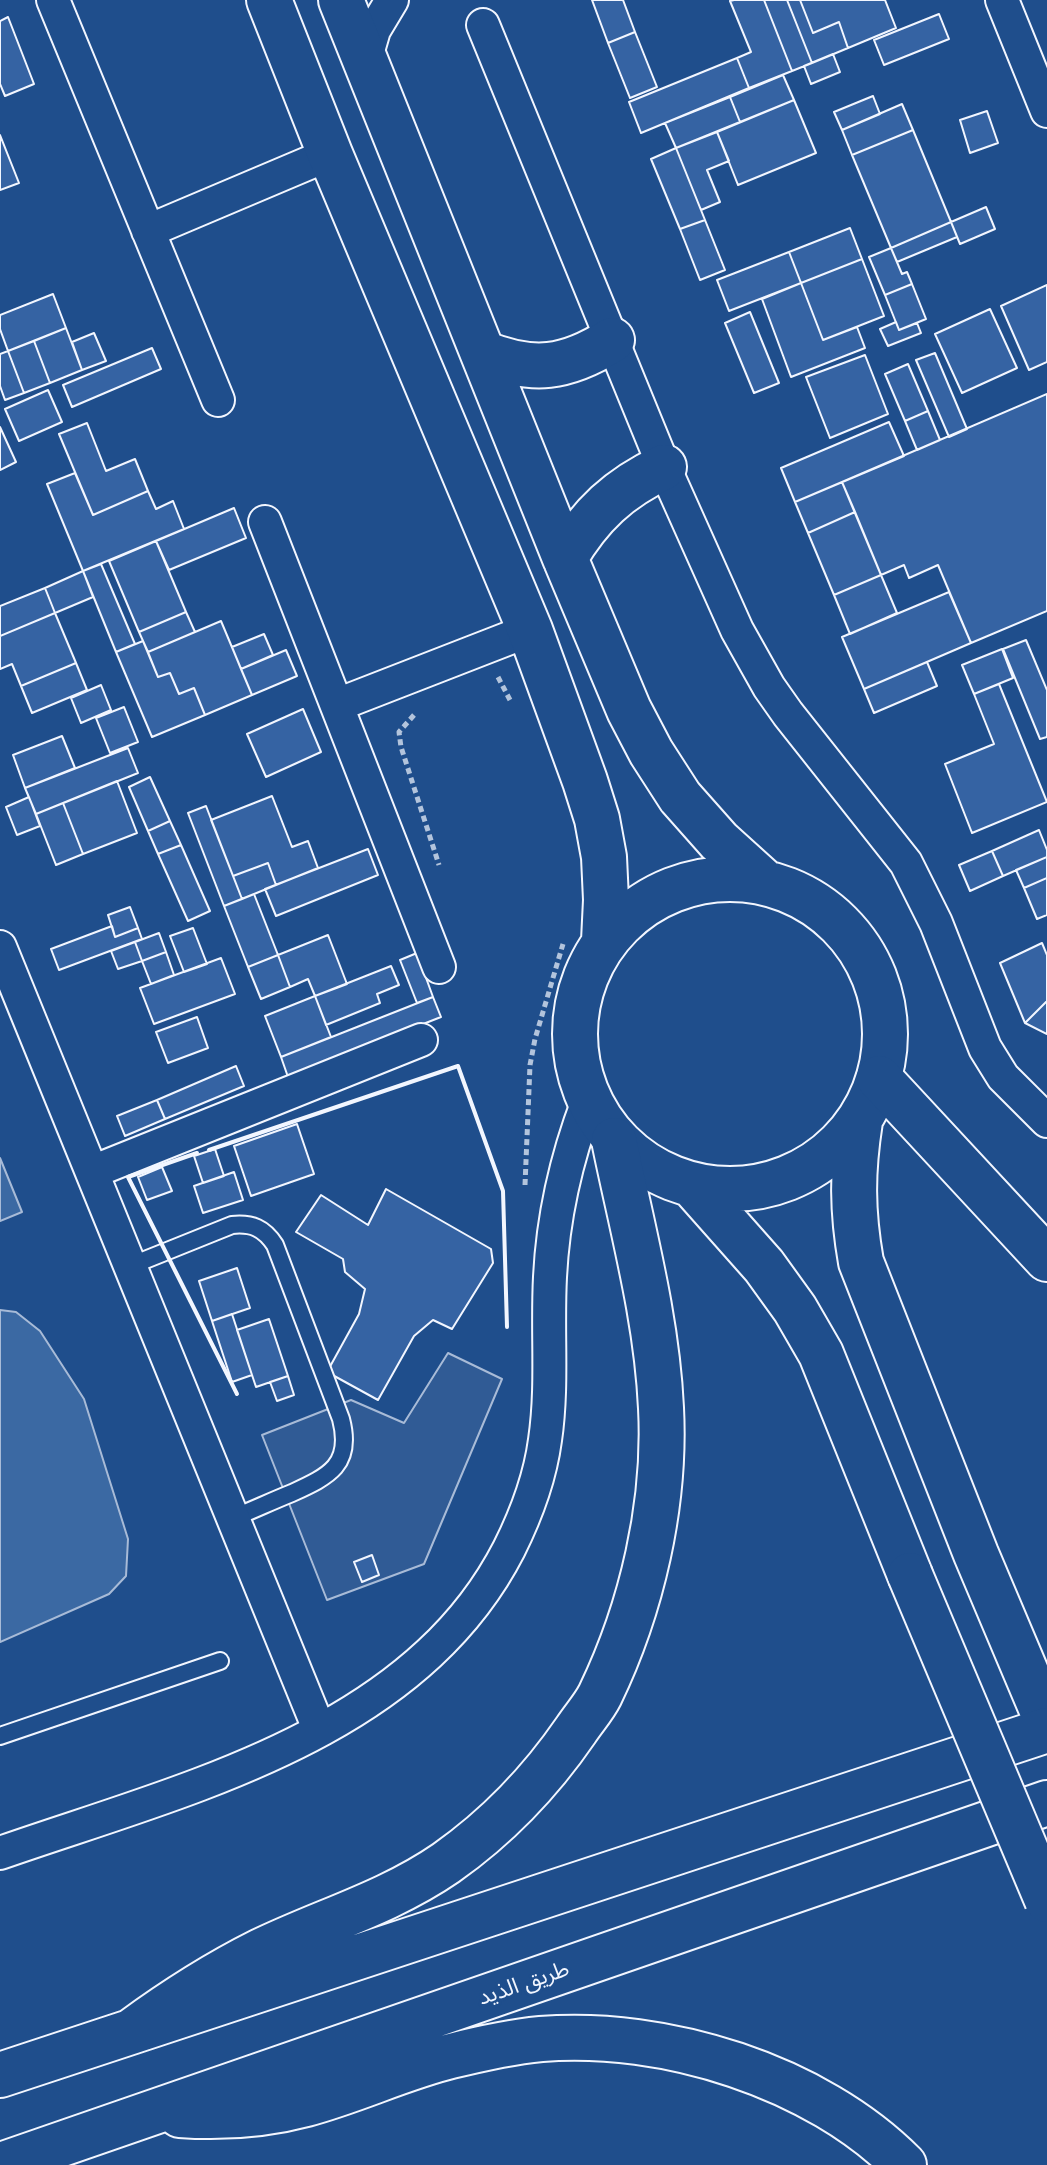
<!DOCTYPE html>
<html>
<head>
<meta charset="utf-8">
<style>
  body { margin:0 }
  canvas { display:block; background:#1f4e8c }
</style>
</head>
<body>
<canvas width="1047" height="2165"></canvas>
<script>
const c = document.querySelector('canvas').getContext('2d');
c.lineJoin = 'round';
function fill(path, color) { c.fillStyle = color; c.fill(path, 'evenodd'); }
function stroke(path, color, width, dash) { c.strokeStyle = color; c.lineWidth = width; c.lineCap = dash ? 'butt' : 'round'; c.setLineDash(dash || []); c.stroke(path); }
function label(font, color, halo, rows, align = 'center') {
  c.font = font + ' Helvetica,"Noto Sans Arabic",sans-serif'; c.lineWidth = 6; c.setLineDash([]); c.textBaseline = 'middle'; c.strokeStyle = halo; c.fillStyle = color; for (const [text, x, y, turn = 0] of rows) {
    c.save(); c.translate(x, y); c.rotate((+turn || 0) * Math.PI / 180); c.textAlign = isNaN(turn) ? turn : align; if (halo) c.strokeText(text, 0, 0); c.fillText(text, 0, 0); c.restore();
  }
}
const parking = new Path2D(`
  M448,1353L502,1379L424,1564L327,1600L262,1435L351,1400L404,1423Z`);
const water = new Path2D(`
  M0,1158L22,1212L0,1221Z
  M0,1310L16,1312L40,1331L84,1399L128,1539L126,1576L109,1594L0,1642Z`);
const building = new Path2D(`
  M592,0H623L635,32L608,43Z
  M734,0H764L792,71L749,88L737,58L751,52L730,1Z
  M764,0H787L812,63L792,71Z
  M787,0H800L813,33L839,22L848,48L812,63Z
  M800,0H885L896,28L848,48L839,22L813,33Z
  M939,14L949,39L884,65L874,40Z
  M8,17L34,84L5,96L0,84V21Z
  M635,32L657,87L630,98L608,43Z
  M833,54L840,72L811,84L804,66Z
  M737,58L749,88L641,133L629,102Z
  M783,75L794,100L740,122L730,97Z
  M873,96L880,114L842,130L834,112Z
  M730,97L740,122L676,148L665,123Z
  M794,100L816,153L738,185L717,132Z
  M902,104L913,130L852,155L842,130Z
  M987,111L998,143L970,153L960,120Z
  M913,130L951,222L891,248L852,155Z
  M717,132L729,161L707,170L720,202L701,210L676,148Z
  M0,135L19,183L0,190Z
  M676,148L705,220L680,229L651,159Z
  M986,207L995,229L960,244L951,222Z
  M705,220L725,270L700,280L680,229Z
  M951,222L957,237L897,262L891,248Z
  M850,228L862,259L801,283L789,252Z
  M891,248L902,274L907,272L912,284L885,295L869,257Z
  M789,252L801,283L729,311L717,280Z
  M862,259L884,316L823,340L801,283Z
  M801,283L823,340L857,327L865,348L791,377L762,299Z
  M912,284L926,319L899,330L885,295Z
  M1047,285V362L1029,370L1001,306Z
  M53,294L66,328L8,351L0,329V315Z
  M990,309L1017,368L962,393L935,334Z
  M750,312L779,383L754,393L725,323Z
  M896,322L899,330L917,323L921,333L888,346L880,329Z
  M66,328L82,370L50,383L34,341Z
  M94,333L106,361L82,370L72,342Z
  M34,341L50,383L24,393L8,351Z
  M152,348L161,369L72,407L63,385Z
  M8,351L24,393L5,400L0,386V354Z
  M935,353L967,429L949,437L916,360Z
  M865,355L888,414L830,438L806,377Z
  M908,364L928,411L905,421L885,374Z
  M48,390L62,422L19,441L5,409Z
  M1047,394V611L971,643L938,565L909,578L904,565L881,575L842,482Z
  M928,411L940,440L917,450L905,421Z
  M889,422L904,456L795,502L781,468Z
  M87,423L106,471L135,459L148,491L93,515L59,434Z
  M0,427L16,462L0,470Z
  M75,473L93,515L148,491L156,509L173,501L184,529L83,571L47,484Z
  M842,482L855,512L808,533L795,502Z
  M234,508L246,538L169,570L156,541Z
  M855,512L881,575L834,595L808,533Z
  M156,541L186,612L139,632L109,561Z
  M101,564L135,644L116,652L83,571Z
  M83,571L93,597L55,613L45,588Z
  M881,575L897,613L850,634L834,595Z
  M45,588L55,613L0,636V606Z
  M949,592L971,643L864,689L842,637Z
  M186,612L195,632L148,652L139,632Z
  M55,613L76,663L21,686L12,664L0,669V636Z
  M221,621L252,695L205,715L194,688L179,694L170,673L158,677L148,652Z
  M264,634L273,655L241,669L232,647Z
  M1026,640L1047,690V737L1040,739L1003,649Z
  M143,641L158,677L170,673L179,694L194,688L205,715L152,737L116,652Z
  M1002,649L1013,678L974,694L962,665Z
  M286,650L297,676L252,695L241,669Z
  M927,662L937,686L874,713L864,689Z
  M76,663L87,690L32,713L21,686Z
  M999,684L1047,802L972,833L945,764L994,744L974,694Z
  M101,685L111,710L81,723L71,698Z
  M124,707L138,742L110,753L96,718Z
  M303,709L321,752L266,777L247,734Z
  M62,736L75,768L25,788L13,755Z
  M128,748L138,773L36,814L25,788Z
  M150,777L170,821L148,831L129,787Z
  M117,781L137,833L83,854L63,803Z
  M272,796L292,847L308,841L318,868L276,885L268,863L233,876L211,820Z
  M29,797L40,826L17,835L6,807Z
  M63,803L83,854L56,865L36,814Z
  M206,806L242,899L224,906L188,813Z
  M170,821L181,845L158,854L148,831Z
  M1039,830L1047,850V857L1003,876L992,851Z
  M181,845L210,911L188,921L158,854Z
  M368,849L378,875L276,916L265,889Z
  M992,851L1003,876L970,891L959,865Z
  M1047,857V878L1024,888L1016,870Z
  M268,863L276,885L242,899L233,876Z
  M1047,878V915L1037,919L1024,888Z
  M254,894L278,955L248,967L224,906Z
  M130,907L138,928L115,937L108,915Z
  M112,926L115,937L138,928L142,939L59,970L51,949Z
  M193,928L207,964L184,972L170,936Z
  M159,933L166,952L142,961L135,942Z
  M328,935L347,984L315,996L308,979L290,987L278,955Z
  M135,942L142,961L118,969L111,951Z
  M1042,943L1047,955V1001L1025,1023L1000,963Z
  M166,952L174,975L151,984L142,961Z
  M417,953L433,997L417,1003L400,960Z
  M278,955L290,987L261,999L248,967Z
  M221,958L235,994L154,1024L140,988Z
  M391,966L399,985L377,994L380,1003L326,1025L315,996Z
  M315,996L331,1037L281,1057L265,1016Z
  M433,997L441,1017L288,1077L281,1057Z
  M1047,1001V1034L1025,1023Z
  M197,1017L208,1048L168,1063L156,1032Z
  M236,1066L244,1086L165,1119L157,1100Z
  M157,1100L165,1119L125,1136L117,1116Z
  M297,1124L314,1174L251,1196L234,1146Z
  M215,1149L224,1176L203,1183L194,1156Z
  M162,1167L172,1191L147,1200L138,1177Z
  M234,1172L243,1200L203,1213L194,1186Z
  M386,1189L491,1249L493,1263L452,1329L433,1320L414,1336L378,1400L327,1372L359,1314L365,1289L345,1272L343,1259L296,1232L321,1195L368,1225Z
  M237,1268L250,1308L212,1321L199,1281Z
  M232,1314L252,1375L232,1382L212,1321Z
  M269,1319L288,1376L256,1387L237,1330Z
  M288,1376L294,1395L277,1401L270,1382Z
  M372,1555L379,1575L362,1582L354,1562Z`);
const path = new Path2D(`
  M498,677L510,700
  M414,715L399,732L401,747L439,865
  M525,1185L530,1065L535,1039L563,944`);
const service = new Path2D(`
  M130,1266L232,1225C252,1223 264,1228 275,1245L341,1419C353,1465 329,1476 292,1493C272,1501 253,1510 233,1518
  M0,1736L220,1661`);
const minor = new Path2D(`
  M53,0L218,400
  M1002,0L1047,111
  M483,25L664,467L737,630L769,687L788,714L906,863L936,923L985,1048L1003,1077L1047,1121
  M365,61L374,30L392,0
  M148,231L330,154
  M265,522L439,967
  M337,705L530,630
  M0,947L319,1729
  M92,1172L421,1040
  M0,1853C183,1789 413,1736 509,1549C526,1515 540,1478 545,1440C553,1386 547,1332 550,1277C553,1216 566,1159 588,1101`);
const secondary = new Path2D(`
  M269,0L330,154L530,630L585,781L597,819L604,857L606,900L604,941
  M341,0L565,558L629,710L651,752L680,797L719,841L761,879
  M483,353C533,373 566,369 612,340
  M565,558C590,515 619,488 664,467
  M575 1034a155 155 0 1 1 310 0a155 155 0 1 1-310 0Z
  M860,1121C852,1172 852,1211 861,1262L976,1554L1047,1722
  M694,1187L764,1266L795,1309L821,1354L910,1575`);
const motorway = new Path2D(`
  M879,1078L1047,1259
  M132,2031C173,2001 215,1974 261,1951C323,1921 388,1903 446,1863C497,1827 541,1781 576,1730C584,1718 594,1707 600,1695C642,1608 666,1504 661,1408C657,1318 632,1228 614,1140
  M0,2075L1047,1730
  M180,2115C222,2118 265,2115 306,2104C355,2091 402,2068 451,2056C479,2049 511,2042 541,2039C664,2029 816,2076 904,2165
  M1,2165L1047,1803`);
const secondaryBridge = new Path2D(`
  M910,1575L1047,1900`);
const wall = new Path2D(`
  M209,1150L458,1066L503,1191L507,1327
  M197,1153L128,1177L237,1394`);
const streetNames = [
  ["طريق الذيد",524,1984,-19]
];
fill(parking, '#305b95');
stroke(parking, '#a8bbd7', 2);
fill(water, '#3b69a3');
stroke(water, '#a8bbd7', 2);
fill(building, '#3563a3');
stroke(building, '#f2f6ff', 2);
stroke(service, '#f2f6ff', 20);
stroke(minor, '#f2f6ff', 36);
stroke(secondary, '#f2f6ff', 48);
stroke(motorway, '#f2f6ff', 48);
stroke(path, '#b3c4dc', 5, [6, 4]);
stroke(service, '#1f4e8c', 16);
stroke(minor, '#1f4e8c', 32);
stroke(secondary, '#1f4e8c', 44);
stroke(motorway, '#1f4e8c', 44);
stroke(secondaryBridge, '#f2f6ff', 48, []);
stroke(secondaryBridge, '#1f4e8c', 44);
stroke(wall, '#f2f6ff', 4);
label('22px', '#f2f6ff', '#1f4e8c', streetNames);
</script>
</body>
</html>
